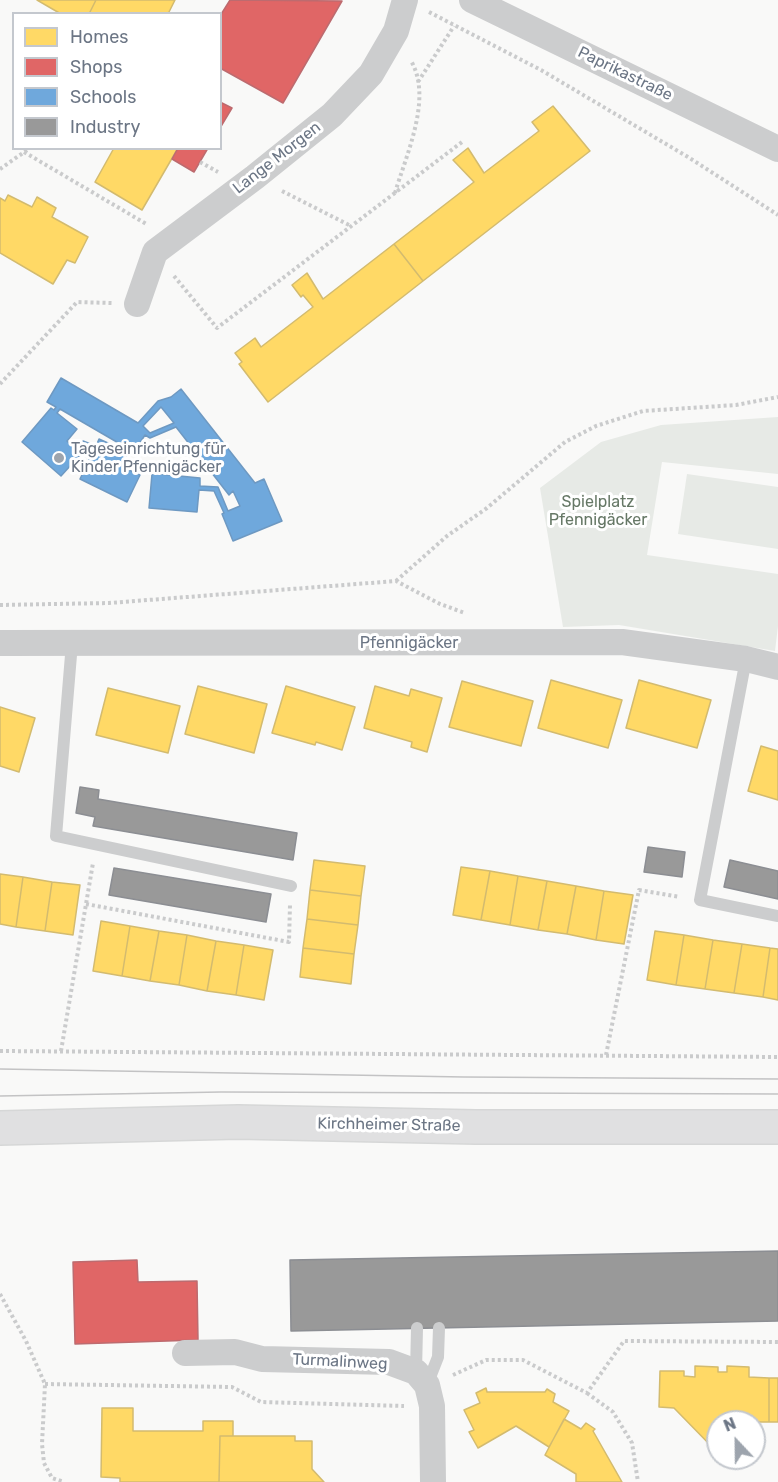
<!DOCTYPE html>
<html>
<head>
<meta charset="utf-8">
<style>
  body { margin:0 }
  #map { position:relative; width:778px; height:1482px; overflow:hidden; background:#f9f9f8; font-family:Rubik,sans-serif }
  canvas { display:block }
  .legend { position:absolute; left:12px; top:12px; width:210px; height:138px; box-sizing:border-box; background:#fff; border:2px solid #c4c8ce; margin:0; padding:8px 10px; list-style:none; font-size:18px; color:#6c7685 }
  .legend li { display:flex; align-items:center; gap:12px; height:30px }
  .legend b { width:30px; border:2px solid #c4c8ce }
  .north { position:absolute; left:706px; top:1410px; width:60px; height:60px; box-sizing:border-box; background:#fff; border:2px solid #c4c8ce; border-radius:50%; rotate:338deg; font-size:16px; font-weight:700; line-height:24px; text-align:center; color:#6c7685 }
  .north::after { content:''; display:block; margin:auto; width:21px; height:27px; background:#9da4ad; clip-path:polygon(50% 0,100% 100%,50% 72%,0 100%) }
</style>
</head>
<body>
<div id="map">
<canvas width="778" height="1482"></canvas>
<ul class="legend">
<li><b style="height:16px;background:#ffd966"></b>Homes</li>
<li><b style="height:16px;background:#e06666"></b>Shops</li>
<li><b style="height:16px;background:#6fa8dc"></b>Schools</li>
<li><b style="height:16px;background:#999"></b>Industry</li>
</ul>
<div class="north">N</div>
</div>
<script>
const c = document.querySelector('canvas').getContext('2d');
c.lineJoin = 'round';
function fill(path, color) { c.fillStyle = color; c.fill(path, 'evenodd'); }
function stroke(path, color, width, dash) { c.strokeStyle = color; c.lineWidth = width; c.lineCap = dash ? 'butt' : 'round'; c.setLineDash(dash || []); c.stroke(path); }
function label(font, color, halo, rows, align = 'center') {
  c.font = font + ' Rubik,sans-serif'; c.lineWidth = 6; c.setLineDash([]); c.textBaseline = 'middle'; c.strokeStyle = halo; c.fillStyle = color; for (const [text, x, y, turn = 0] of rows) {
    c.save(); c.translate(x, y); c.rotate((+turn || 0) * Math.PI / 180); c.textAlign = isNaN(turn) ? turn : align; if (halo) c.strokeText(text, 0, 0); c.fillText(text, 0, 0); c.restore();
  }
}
const green = new Path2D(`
  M778,417V474L662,462L647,555L778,574V626L775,651L619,625L563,627L540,488L601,442L661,425Z
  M687,474L778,487V549L678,534Z`);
const homes = new Path2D(`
  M37,0H96L89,14H61Z
  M96,0H175L168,14H93L90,12Z
  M553,106L590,151L423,281L394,244L474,182L453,160L468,148L484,173L539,131L532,122Z
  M114,148H178L142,210L95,182Z
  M8,195L32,207L37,197L56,208L52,217L88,237L75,263L67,260L53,284L0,253V198L5,201Z
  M394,244L423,281L268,402L239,364L242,362L235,353L255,338L261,347L313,307L303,295L301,297L292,285L307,273L323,299Z
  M551,680L622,700L608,748L538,728Z
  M639,680L711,700L697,748L626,728Z
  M462,681L533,701L521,746L449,727Z
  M198,686L267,704L254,753L185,734Z
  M286,686L355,707L342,750L316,742L315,745L272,733Z
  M375,686L409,696L411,689L442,698L427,752L411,747L412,742L364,728Z
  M108,688L180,706L168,753L96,735Z
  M0,707L35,718L19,772L0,766Z
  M761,746L778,751V800L748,791Z
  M314,860L365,866L361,896L310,890Z
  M461,867L490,871L481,920L453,915Z
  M490,871L518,876L510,925L481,920Z
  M0,874L23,877L16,927L0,924Z
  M518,876L547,881L538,930L510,925Z
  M23,877L52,882L45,931L16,927Z
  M547,881L576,886L567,934L538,930Z
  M52,882L80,885L73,935L45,931Z
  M576,886L604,891L596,940L567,934Z
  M310,890L361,896L358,925L307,919Z
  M604,891L633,895L624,944L596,940Z
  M307,919L358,925L354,954L303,948Z
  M101,921L130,926L122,976L93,971Z
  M130,926L159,931L150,981L122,976Z
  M159,931L187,935L179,985L150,981Z
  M655,931L684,935L676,985L647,980Z
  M187,935L216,941L207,991L179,985Z
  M684,935L713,940L705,989L676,985Z
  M713,940L742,944L734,993L705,989Z
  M216,941L244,945L236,995L207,991Z
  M742,944L770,948L763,997L734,993Z
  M244,945L273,950L264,1000L236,995Z
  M303,948L354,954L351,984L300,977Z
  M770,948L778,949V1000L763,997Z
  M695,1366L718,1367V1372H727V1366L749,1367V1377L769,1378V1422H718V1449L716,1451L674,1408L659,1407L660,1371H684V1376L695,1377Z
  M769,1378H778V1422H769Z
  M486,1388L487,1392H545L547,1389L555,1394L553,1402L569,1411L549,1447L516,1426L478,1448L469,1432L474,1430L464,1410L480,1403L476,1393Z
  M102,1408H133V1431H203V1421H233V1436H220L219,1482H120V1478L101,1477Z
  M564,1419L581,1429L586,1423L595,1429L593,1431L622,1482H576V1474L545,1455Z
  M220,1436H295V1441H312V1469L324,1482H219Z`);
const shops = new Path2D(`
  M230,0L342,1L283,103L220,68V16Z
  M220,102L232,108L220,128Z
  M178,148H208L194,172L172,159Z
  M137,1260L138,1282L197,1281L198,1340L75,1344L73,1262Z`);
const schools = new Path2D(`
  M61,378L138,423L158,401L171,397L181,389L255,483L264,479L282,521L233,541L222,514L224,513L214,491L199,490L197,512L149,508L152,474H155L154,472L139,471L138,474L140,475L127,502L80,479L94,449L85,446L79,452L81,454L61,476L22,442L51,408L54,410L56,407L47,402ZM161,407L174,423L150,433L143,426ZM60,409L134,452L145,435L150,438L176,427L229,495L233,491L240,506L228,511L218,487L200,486V478L159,474L157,469L136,467L135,473L121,466L128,452L99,439L96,446L83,441L76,450L67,441L77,429L57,413Z`);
const industry = new Path2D(`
  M80,787L99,790L98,799L297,833L293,860L93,826L95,817L76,813Z
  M648,847L685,852L682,877L644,872Z
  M730,860L778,871V899L724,887Z
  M114,868L271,894L266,922L109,895Z
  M778,1251V1321L291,1331L290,1260Z`);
const path = new Path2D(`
  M429,12L541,70L688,157L778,215
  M418,82L454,26
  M24,152L148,225
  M200,162L218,172
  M0,169L30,148
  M282,191L351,226
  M395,193C406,155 433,98 411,61
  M174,276L217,328L462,142
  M0,384L77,302L112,303
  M396,581L447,536L487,508L565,442L596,426L643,411L736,405L778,397
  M0,605L109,603L396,581L440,604L465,613
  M86,904L289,942L290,905
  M0,1051L778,1057
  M61,1051L93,863
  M606,1055L639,890L680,897
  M0,1294L26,1341L45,1384L42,1444L44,1463L52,1478L64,1482
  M453,1375L486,1360H523L587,1393L624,1341L778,1342
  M45,1384L232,1387L261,1402L404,1406
  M587,1393L613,1412L632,1443L638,1482`);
const lane = new Path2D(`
  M72,643L56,836L291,886
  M746,659L700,900L778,916
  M416,1372L417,1328
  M427,1385L438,1357L439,1328`);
const street = new Path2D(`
  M472,0L778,149
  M137,304L155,252L255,177L332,115L371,74L396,31L405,0
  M0,643L622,642L746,659L778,667
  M185,1353L235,1352L262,1359L389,1362L416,1372L427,1385L432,1406L433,1482`);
const secondary = new Path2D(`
  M0,1128L238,1122L476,1127H778`);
const tram = new Path2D(`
  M0,1069L464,1077L778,1079
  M0,1096L221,1092L778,1094`);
const markers = [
  [59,458,6,"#9da4ad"]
];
const streetNames = [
  ["Paprikastraße",625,74,26],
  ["Lange Morgen",277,158,-38],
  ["Pfennigäcker",409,643],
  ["Kirchheimer Straße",389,1125,1],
  ["Turmalinweg",340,1362,3]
];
const poiNames = [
  ["Tageseinrichtung für",71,449],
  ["Kinder Pfennigäcker",71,467]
];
const parkNames = [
  ["Spielplatz",598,502],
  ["Pfennigäcker",598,520]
];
fill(green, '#e7eae6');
fill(homes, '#ffd966');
stroke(homes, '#d3bb6f', 1.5);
fill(shops, '#e06666');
stroke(shops, '#bd6b6f', 1.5);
fill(schools, '#6fa8dc');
stroke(schools, '#6e99c2', 1.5);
fill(industry, '#999');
stroke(industry, '#8c8e93', 1.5);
stroke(secondary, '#d6d7d7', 36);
stroke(path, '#cacbcc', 4, [3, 3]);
stroke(lane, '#cccdce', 12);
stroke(street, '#cccdce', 26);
stroke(secondary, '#e0e0e1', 33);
stroke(tram, '#c3c3c4', 1.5);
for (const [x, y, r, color] of markers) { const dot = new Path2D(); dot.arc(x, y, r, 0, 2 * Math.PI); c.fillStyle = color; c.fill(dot); stroke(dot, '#fff', 2); }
label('16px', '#6c7685', '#fff', streetNames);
label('16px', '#6c7685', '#fff', poiNames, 'left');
label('16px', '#667866', '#fff', parkNames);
</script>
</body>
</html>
